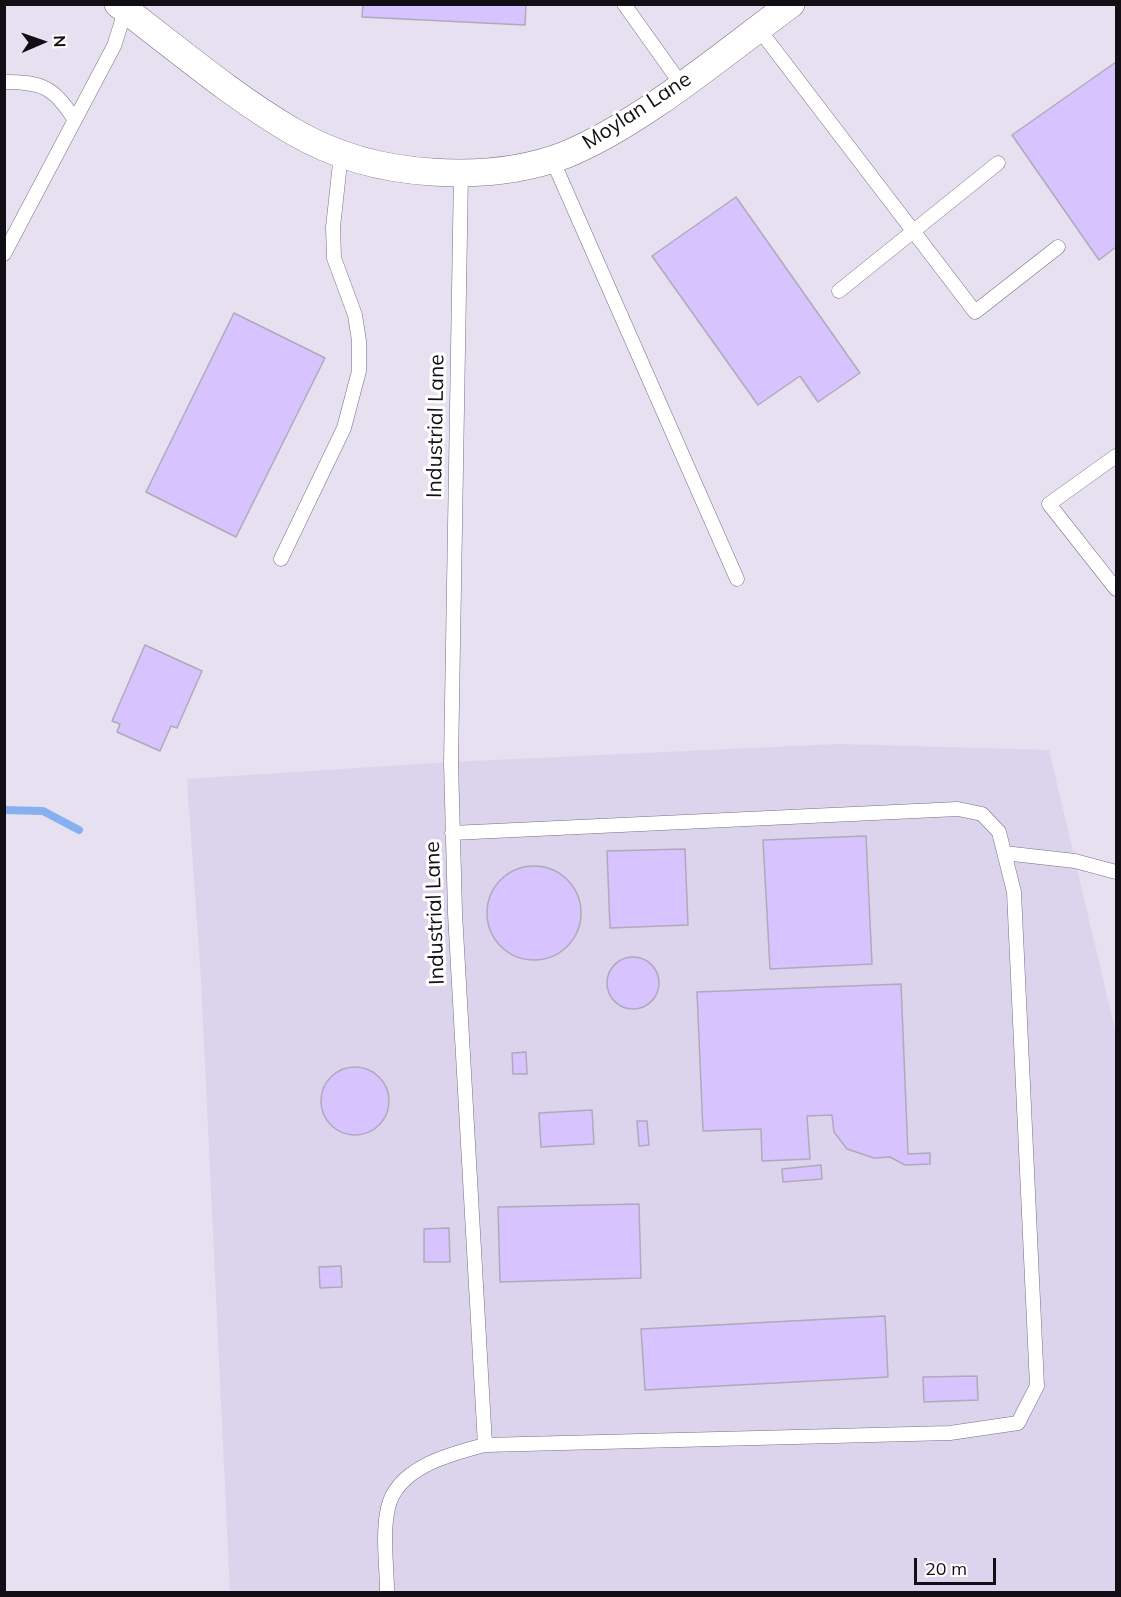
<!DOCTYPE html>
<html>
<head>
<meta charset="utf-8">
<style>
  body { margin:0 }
  #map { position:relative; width:1121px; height:1597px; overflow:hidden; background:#e6e0f1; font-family:Mulish,sans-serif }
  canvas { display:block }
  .frame { position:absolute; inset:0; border:6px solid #110f15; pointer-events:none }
  .north { position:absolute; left:12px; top:12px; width:60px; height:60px; -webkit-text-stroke:4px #fff; paint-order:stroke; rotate:88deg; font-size:16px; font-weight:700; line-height:24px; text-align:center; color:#110f15 }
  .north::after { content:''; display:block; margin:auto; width:21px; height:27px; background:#110f15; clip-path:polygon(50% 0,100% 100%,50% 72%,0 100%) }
  .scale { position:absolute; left:914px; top:1558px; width:82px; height:27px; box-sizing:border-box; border:3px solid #110f15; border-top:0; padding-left:8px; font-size:18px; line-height:21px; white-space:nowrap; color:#110f15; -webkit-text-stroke:4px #fff; paint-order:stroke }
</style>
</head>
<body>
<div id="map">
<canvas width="1121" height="1597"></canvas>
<div class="frame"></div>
<div class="north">N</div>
<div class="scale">20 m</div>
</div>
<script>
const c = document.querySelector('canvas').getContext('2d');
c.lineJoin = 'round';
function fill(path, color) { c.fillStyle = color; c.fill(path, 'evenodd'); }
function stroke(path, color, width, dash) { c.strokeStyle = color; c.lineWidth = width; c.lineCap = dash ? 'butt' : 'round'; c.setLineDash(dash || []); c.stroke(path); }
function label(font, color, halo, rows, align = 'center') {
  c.font = font + ' Mulish,sans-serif'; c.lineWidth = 6; c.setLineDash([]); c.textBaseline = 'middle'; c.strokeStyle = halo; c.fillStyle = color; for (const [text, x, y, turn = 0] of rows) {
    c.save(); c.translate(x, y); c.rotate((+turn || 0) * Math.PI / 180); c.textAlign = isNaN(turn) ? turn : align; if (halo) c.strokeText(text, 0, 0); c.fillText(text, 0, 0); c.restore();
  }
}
const built = new Path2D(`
  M838,744L1049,750L1116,1034V1591L230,1592L201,980L187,779L451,762Z`);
const stream = new Path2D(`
  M4,810L43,811L79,830`);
const building = new Path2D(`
  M363,4H526L525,25L362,17Z
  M1116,62V247L1099,260L1012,135Z
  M736,197L860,373L818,402L800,376L758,405L652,256Z
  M234,313L325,358L236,537L146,492Z
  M145,645L202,671L177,728L171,726L160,751L117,732L120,724L112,721Z
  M866,836L872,964L770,969L763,840Z
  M685,849L688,925L610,928L607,851Z
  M487 913a47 47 0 1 1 94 0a47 47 0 1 1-94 0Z
  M607 983a26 26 0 1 1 52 0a26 26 0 1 1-52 0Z
  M901,984L908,1154L930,1153V1164L905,1165L890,1157L874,1158L847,1149L834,1132L832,1115L807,1116L810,1159L762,1161L761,1129L703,1131L697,992Z
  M526,1052L527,1074H513L512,1053Z
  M321 1101a34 34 0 1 1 68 0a34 34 0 1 1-68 0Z
  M592,1110L594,1144L541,1147L539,1113Z
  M637,1121H647L649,1145L639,1146Z
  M821,1165L822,1179L783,1182L782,1169Z
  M639,1204L641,1278L500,1282L498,1207Z
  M449,1228L450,1262H424V1229Z
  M341,1266L342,1287L320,1288L319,1267Z
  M885,1316L888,1377L645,1390L641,1329Z
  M977,1376L978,1400L924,1402L923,1377Z`);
const lane = new Path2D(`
  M624,4L681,84
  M758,28L975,312L1058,247
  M4,82C42,82 54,87 74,119
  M552,159L737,579
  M4,254L114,46L122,21V8
  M839,291L998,163
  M1116,456L1049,504L1116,589
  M281,559L344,428L359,371V341L355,315L334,258L333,227L341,154
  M452,833L958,809L982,814L999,832L1014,892L1037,1386L1018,1423L950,1433L485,1445
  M1004,853L1075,861L1116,872
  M387,1592C387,1566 382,1534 388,1508C397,1467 451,1454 485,1445L455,913L451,762L461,173`);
const street = new Path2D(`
  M118,4C175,47 232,96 294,132C335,156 384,169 432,172C477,175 523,171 565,155C641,124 724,53 791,4`);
const streetNames = [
  ["Moylan Lane",637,111,-33],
  ["Industrial Lane",436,426,-89],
  ["Industrial Lane",435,913,-92]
];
fill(built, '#dcd4ec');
stroke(stream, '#87b0f0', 8);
fill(building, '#d7c3fd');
stroke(building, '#afaaba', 1.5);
stroke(lane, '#75707f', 15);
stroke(street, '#75707f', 28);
stroke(lane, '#fff', 14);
stroke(street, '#fff', 27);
label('21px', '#110f15', '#fff', streetNames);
</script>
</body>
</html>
